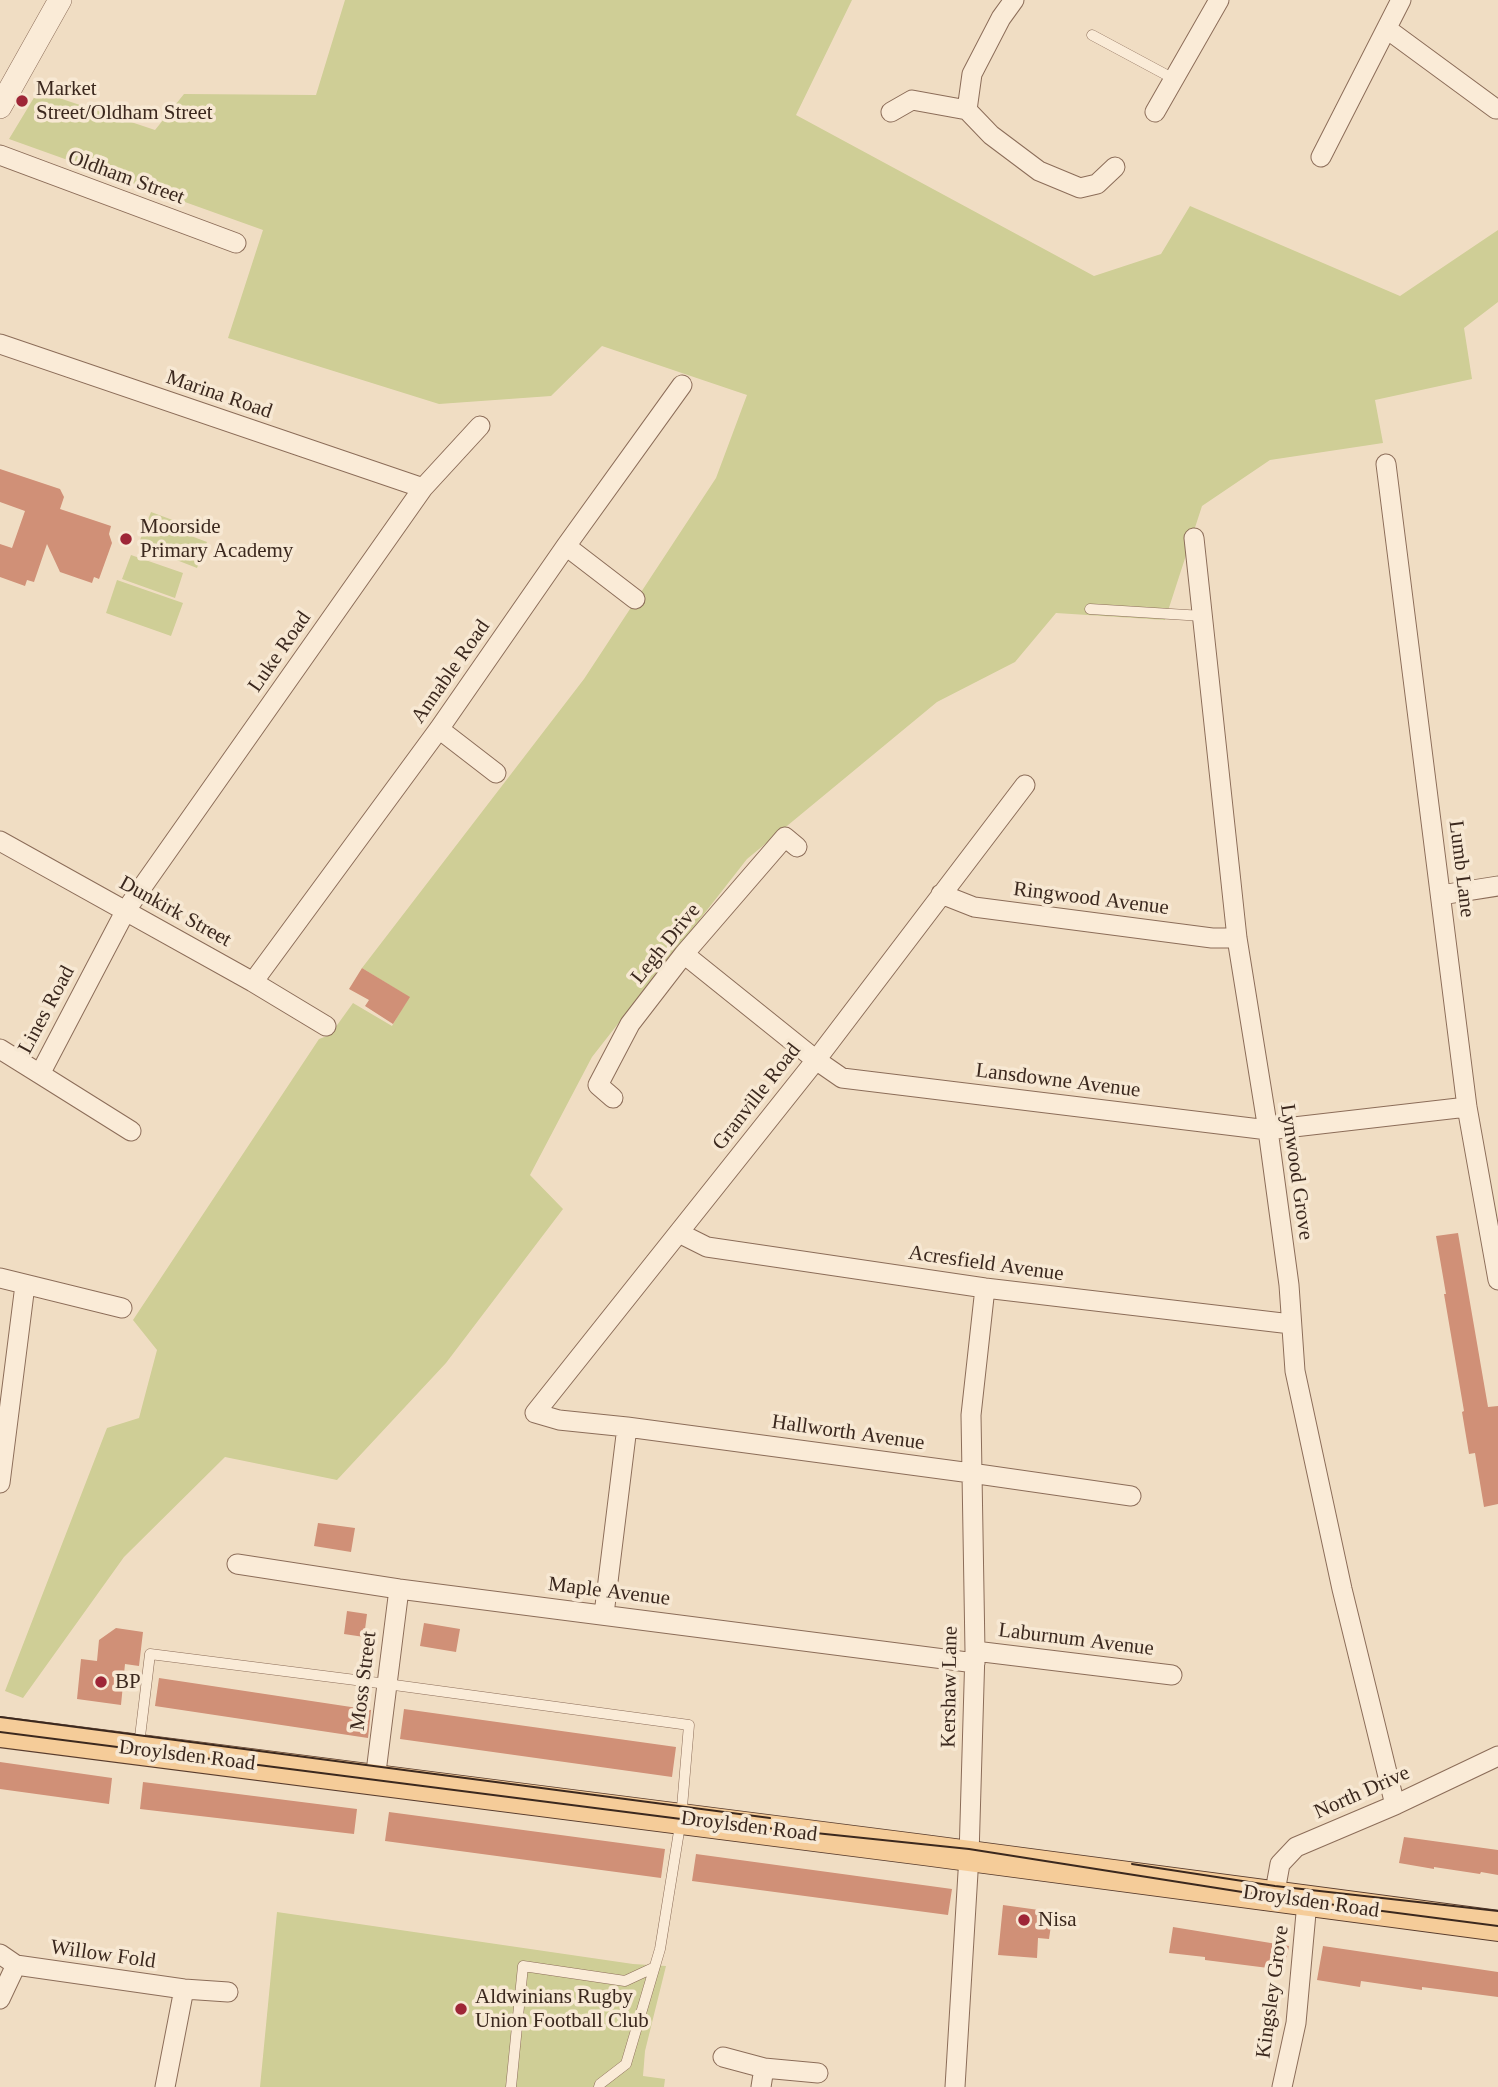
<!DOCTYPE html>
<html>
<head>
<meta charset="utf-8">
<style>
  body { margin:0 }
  canvas { display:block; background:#f0ddc3 }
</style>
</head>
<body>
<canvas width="1498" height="2087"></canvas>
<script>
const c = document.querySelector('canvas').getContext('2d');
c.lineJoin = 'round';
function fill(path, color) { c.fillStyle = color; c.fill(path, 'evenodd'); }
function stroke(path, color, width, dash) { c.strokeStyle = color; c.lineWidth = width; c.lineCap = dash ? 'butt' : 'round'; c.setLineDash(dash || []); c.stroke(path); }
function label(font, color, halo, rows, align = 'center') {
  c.font = font + ' "Times New Roman",serif'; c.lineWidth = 7; c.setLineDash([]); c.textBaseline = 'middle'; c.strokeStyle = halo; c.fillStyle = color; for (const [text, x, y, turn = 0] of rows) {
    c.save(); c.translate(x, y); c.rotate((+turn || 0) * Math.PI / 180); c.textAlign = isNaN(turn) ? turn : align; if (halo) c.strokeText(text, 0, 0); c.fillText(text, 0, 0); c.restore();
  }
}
const green = new Path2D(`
  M345,0H852L796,115L1094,276L1161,254L1190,206L1400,296L1498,230V302L1464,328L1472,379L1375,400L1383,443L1270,460L1202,506L1165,620L1056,613L1015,662L937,702L747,859L592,1057L530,1175L563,1209L446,1363L337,1480L225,1457L124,1557L23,1698L5,1691L107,1428L139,1418L157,1350L133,1320L319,1039L330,1035L353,1003L392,1026L409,997L362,968L584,679L716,478L747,395L602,346L551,396L439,404L228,338L263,230L9,139L38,91L155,130L184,94L316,95Z
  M151,512L186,525L191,536L207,542L197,568L138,545Z
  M131,555L183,573L175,598L122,579Z
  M117,580L183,603L171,636L106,613Z
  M277,1912L633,1964L666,1966L645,2051L643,2076L665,2079L664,2087H260Z`);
const building = new Path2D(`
  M0,469L60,489L64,497L60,509L111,526L109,534L112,543L99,579L94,577L92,583L60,572L47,544L34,582L27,580L25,586L0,577V544L12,548L25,511L0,502Z
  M362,968L410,997L393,1024L365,1006L369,1000L349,989Z
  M1458,1233L1488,1407L1498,1406V1504L1484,1507L1475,1453L1469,1454L1462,1412L1464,1411L1444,1294H1446L1436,1236Z
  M318,1523L355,1528L351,1552L314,1546Z
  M347,1611L367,1614L364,1637L344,1634Z
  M424,1623L460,1629L456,1652L420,1646Z
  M116,1628L143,1632L139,1666L125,1664L121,1705L77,1699L81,1659L97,1661L99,1640Z
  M159,1678L371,1710L368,1738L155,1706Z
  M404,1709L676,1747L672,1777L400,1739Z
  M0,1762L112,1778L109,1804L0,1789Z
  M143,1782L357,1809L354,1834L140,1809Z
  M389,1812L665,1849L661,1878L385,1841Z
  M1404,1837L1498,1850V1875L1481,1872L1480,1874L1434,1867V1869L1399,1863Z
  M696,1854L952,1889L948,1915L692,1881Z
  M1003,1905L1053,1912L1049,1939L1038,1938L1037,1958L998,1955Z
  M1173,1927L1289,1946L1284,1970L1205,1960V1957L1169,1953Z
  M1323,1946L1498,1972V1997L1422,1987V1990L1361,1981L1360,1987L1317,1980Z`);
const service = new Path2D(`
  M1092,35L1174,79
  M1090,609L1203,616
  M139,1745L150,1654L387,1684L689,1725L681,1819L660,1949L626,2064L600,2084L599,2087
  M511,2087L523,1966L625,1981L653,1968`);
const minor = new Path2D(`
  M1014,0L1001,18L972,74L967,110L991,135L1039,171L1080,188L1097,184L1115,167
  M1387,29L1496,109
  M891,112L912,100L967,110
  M1155,112L1219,0
  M0,155L236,243
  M1321,157L1401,0
  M0,344L423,488
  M1386,464L1467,1107L1498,1280
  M1194,538L1237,938L1268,1130L1289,1285L1295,1371L1342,1589L1395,1805
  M566,546L635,599
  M439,729L496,773
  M1025,785L816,1060L535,1413L559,1420L627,1427L971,1473L1131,1496
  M0,841L253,982L326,1026
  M941,894L974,907L1212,938H1237
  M1441,895L1498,886
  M684,954L816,1060L842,1078L1268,1130L1467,1107
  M253,982L439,729L566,546L682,385
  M0,1049L40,1074
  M613,1098L598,1085L630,1024L684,954L785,837L797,847
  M131,1131L40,1074L126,910L423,488L480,426
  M679,1233L707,1247L985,1288L1291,1324
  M0,1278L122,1308
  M0,1483L25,1285
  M237,1564L399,1589L975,1663
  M604,1614L627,1427
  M975,1651L1172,1675
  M375,1780L399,1589
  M1274,1897L1280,1864L1296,1847L1395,1805L1498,1756
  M0,1954L16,1965L184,1989L228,1992
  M0,1999L16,1965
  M723,2057L764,2068L761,2087
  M764,2068L818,2073
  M165,2087L184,1989
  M955,2087L969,1856L975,1651L971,1415L985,1288
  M1282,2087L1296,2023L1307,1902`);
const tertiary = new Path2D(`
  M0,107L60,0`);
const primary = new Path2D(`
  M0,1732L924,1850L1498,1926`);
const tram = new Path2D(`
  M0,1717L770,1818
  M0,1732L681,1819L969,1849L1274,1897L1498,1926
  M1132,1864L1275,1886L1498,1911`);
const markers = [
  [22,101,7,"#9e2637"],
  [126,539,7,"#9e2637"],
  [101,1682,7,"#9e2637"],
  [1024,1920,7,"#9e2637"],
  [461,2009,7,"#9e2637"]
];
const poiNames = [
  ["Market",36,89],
  ["Street/Oldham Street",36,113],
  ["Moorside",140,527],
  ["Primary Academy",140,551],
  ["BP",115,1682],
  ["Nisa",1038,1920],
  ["Aldwinians Rugby",475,1997],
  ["Union Football Club",475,2021]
];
const streetNames = [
  ["Oldham Street",126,178,20],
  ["Marina Road",219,395,19],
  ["Luke Road",280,652,-55],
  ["Annable Road",451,672,-55],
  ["Lumb Lane",1461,869,83],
  ["Ringwood Avenue",1091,899,7],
  ["Dunkirk Street",175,912,29],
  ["Legh Drive",666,944,-51],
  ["Lines Road",47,1010,-62],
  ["Lansdowne Avenue",1058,1081,7],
  ["Granville Road",757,1097,-52],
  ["Lynwood Grove",1296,1172,82],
  ["Acresfield Avenue",986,1264,8],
  ["Hallworth Avenue",848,1433,8],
  ["Maple Avenue",609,1592,7],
  ["Laburnum Avenue",1076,1640,7],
  ["Moss Street",364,1681,-83],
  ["Kershaw Lane",950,1687,-89],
  ["Droylsden Road",187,1756,7],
  ["North Drive",1362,1793,-24],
  ["Droylsden Road",749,1827,7],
  ["Droylsden Road",1311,1902,8],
  ["Willow Fold",103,1955,8],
  ["Kingsley Grove",1273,1992,-82]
];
fill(green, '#cfce96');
fill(building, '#d09077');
stroke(service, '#8c6d59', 11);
stroke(minor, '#8c6d59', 21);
stroke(tertiary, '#8c6d59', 24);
stroke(primary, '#593c2d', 32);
stroke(service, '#faebd7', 10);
stroke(minor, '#faebd7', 19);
stroke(tertiary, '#faebd7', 23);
stroke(primary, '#f5cc99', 30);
stroke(tram, '#3b281e', 2);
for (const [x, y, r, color] of markers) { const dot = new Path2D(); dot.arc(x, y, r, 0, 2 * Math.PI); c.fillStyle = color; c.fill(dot); stroke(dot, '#f7e8d3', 2.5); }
label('21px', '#3b281e', '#f7e8d3', poiNames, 'left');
label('21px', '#3b281e', '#f7e8d3', streetNames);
</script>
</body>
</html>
